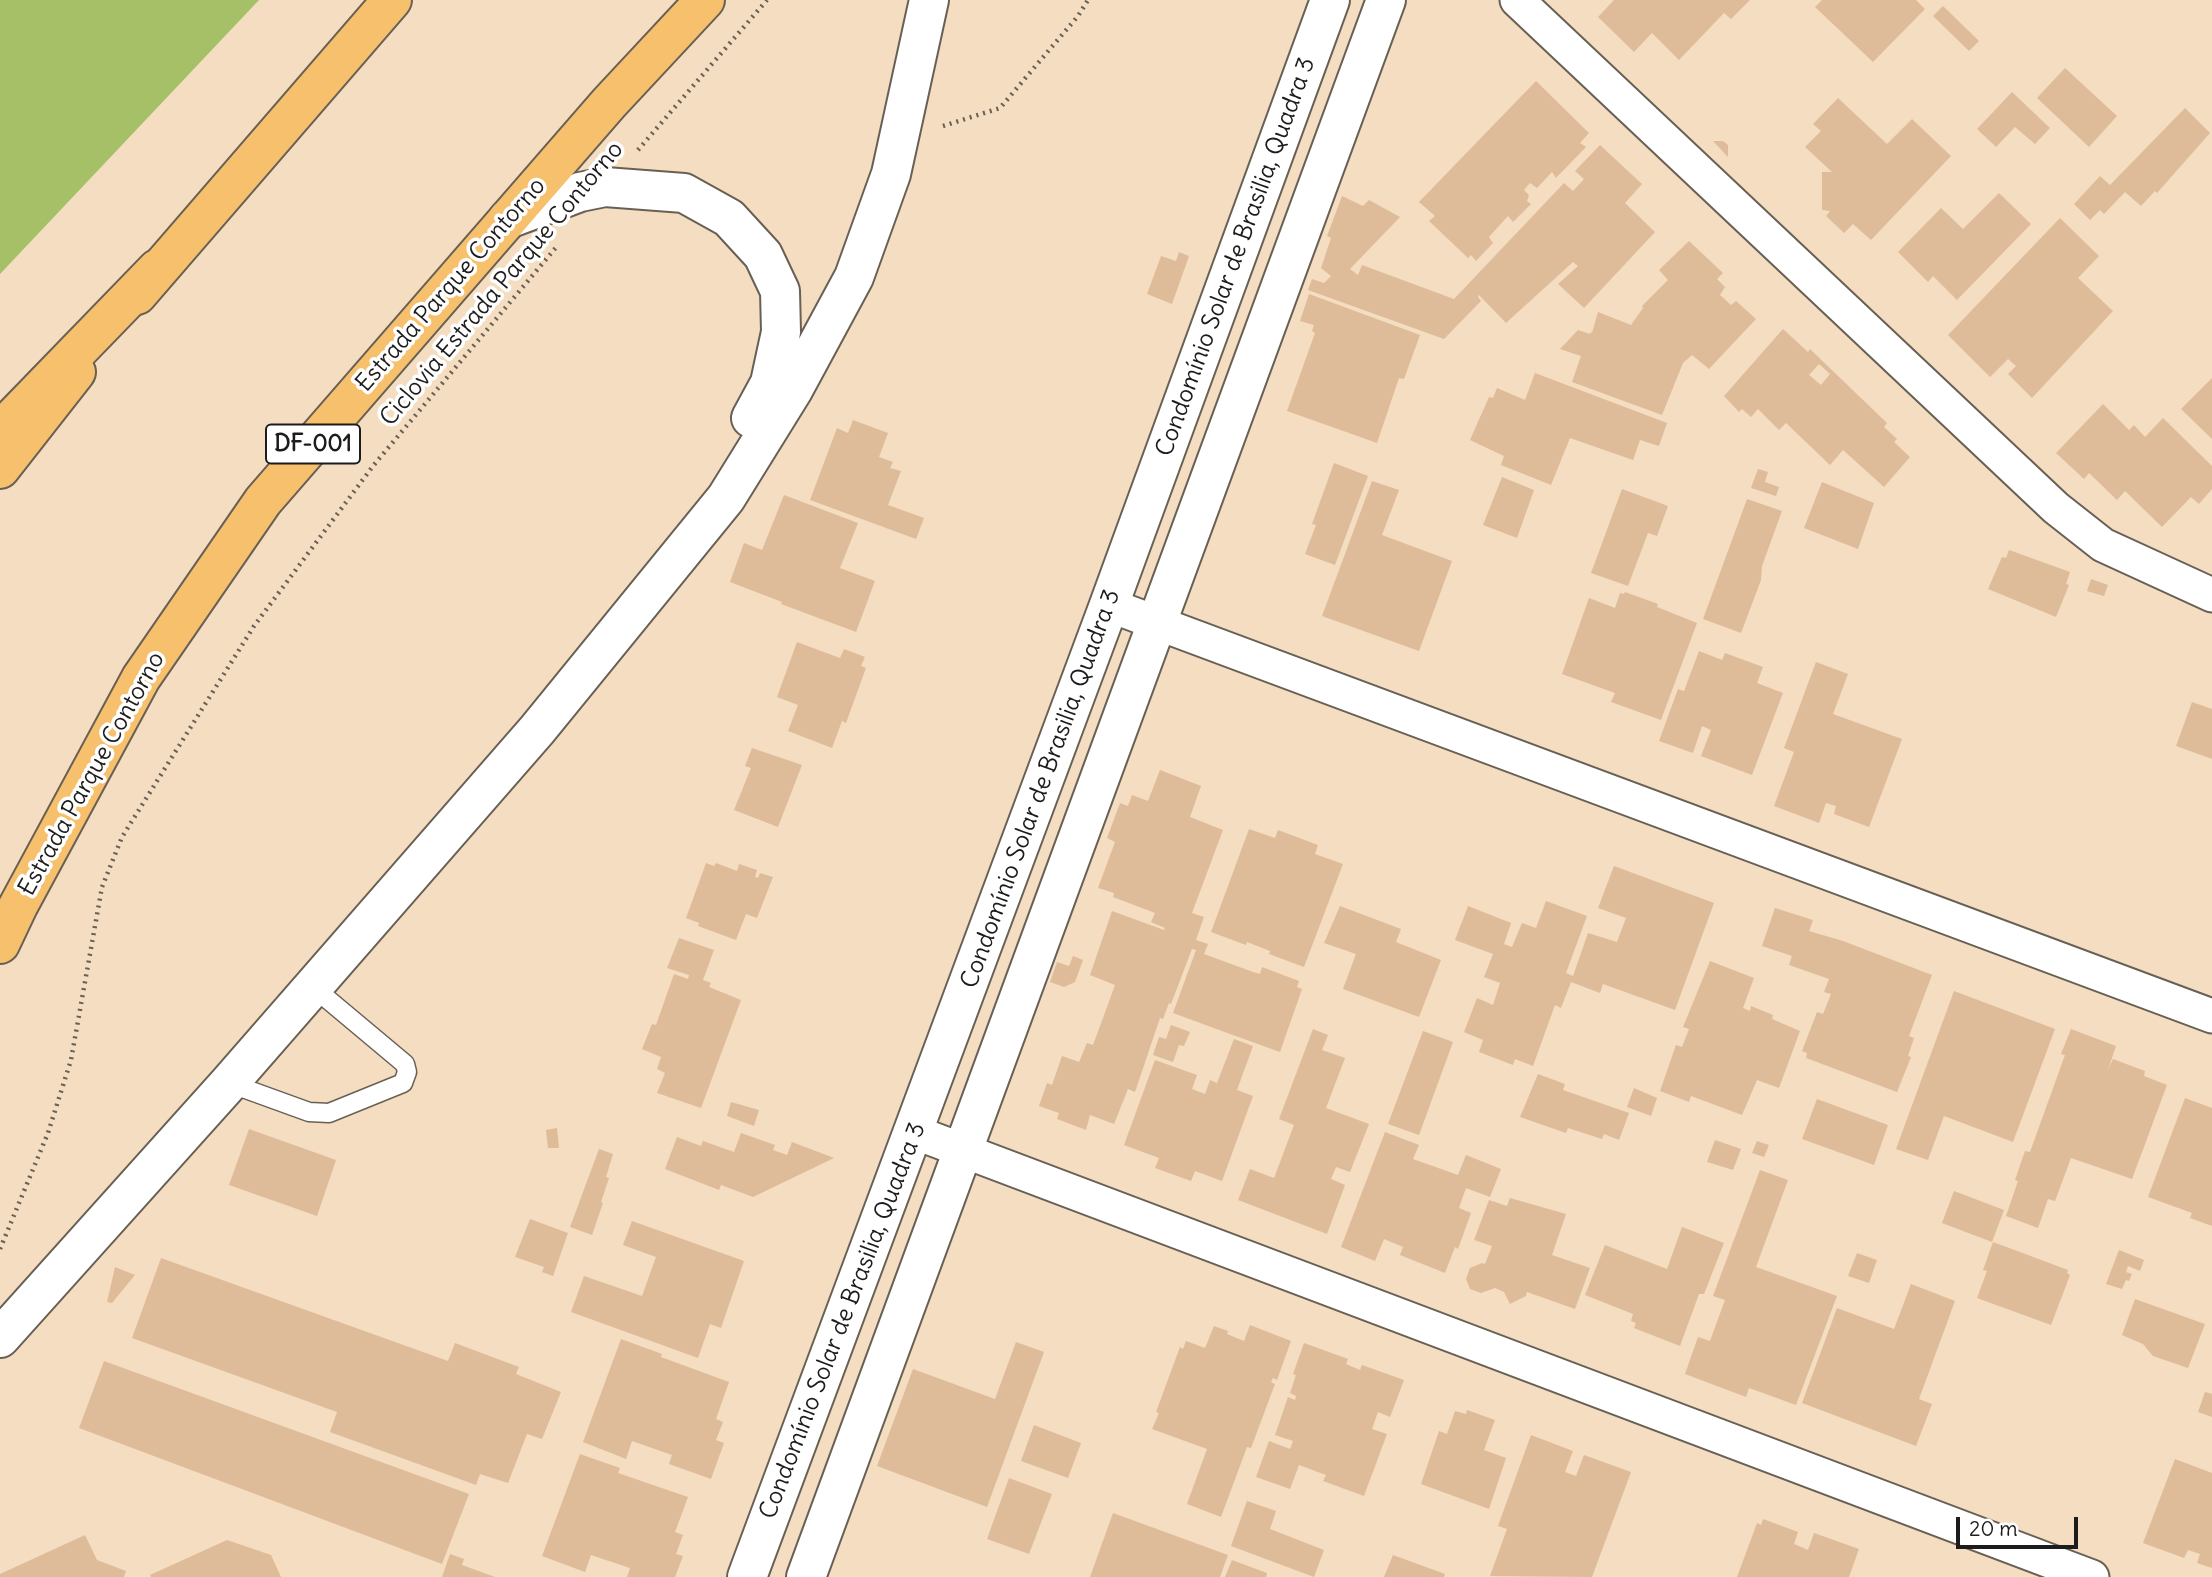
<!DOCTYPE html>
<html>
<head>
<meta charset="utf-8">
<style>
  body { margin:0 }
  #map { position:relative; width:2212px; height:1577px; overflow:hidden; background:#f4ddc0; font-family:Delius,sans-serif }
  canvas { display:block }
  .scale { position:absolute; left:1956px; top:1517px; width:122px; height:32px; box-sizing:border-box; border:4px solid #1c1c1c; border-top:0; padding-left:9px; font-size:21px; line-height:24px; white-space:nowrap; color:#1c1c1c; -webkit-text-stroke:5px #fff; paint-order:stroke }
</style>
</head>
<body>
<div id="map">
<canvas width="2212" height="1577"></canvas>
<div class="scale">20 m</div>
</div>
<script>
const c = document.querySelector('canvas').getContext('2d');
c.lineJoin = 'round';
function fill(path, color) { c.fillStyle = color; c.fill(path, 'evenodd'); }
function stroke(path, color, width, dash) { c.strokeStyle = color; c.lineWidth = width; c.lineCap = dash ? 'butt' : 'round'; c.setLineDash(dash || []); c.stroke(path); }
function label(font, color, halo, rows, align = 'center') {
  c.font = font + ' Delius,sans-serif'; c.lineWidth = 7; c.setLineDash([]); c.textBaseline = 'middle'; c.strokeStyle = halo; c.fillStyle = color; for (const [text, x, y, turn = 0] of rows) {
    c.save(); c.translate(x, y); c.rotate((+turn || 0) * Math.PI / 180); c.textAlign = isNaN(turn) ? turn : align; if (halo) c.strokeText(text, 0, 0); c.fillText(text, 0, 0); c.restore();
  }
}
const green = new Path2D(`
  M0,0H259L0,274Z`);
const building = new Path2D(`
  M1614,0H1750L1731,19L1724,13L1679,60L1652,33L1634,52L1598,17Z
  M1822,0H1916L1925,9L1873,62L1815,7Z
  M1943,6L1979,41L1969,51L1933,16Z
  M2065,68L2117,116L2089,147L2037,98Z
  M1536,81L1589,133L1580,143L1586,147L1556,178L1552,172L1537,188L1530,183L1524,190L1529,195L1527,201L1531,204L1513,222L1508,216L1489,237L1493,243L1476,261L1471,255L1468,258L1429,221L1435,216L1419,202Z
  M2012,92L2050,128L2035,144L2015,127L1996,147L1977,129Z
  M1838,98L1887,144L1912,119L1951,156L1871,240L1853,224L1844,233L1826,216L1830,211L1822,210V172H1832L1805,147L1821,131L1813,124Z
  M2185,108L2210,133L2157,193L2155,191L2141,206L2125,192L2104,214L2100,210L2090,220L2074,204L2100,176L2110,185Z
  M1713,141H1723L1728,145V157Z
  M1600,145L1642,184L1625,203L1655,232L1584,308L1558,284L1578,266L1573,262L1506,323L1479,295L1478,297L1481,301L1444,339L1308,290L1312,279L1324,283L1331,276L1321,268L1331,238L1327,236L1342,196L1363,206L1369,200L1400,217L1350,269L1358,275L1362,265L1454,299L1564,183L1573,191L1584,179L1575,171Z
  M1999,193L2031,224L1957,300L1933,276L1928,282L1898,252L1941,208L1963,229Z
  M2060,218L2099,256L2078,278L2113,311L2032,398L2008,374L2016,366L2008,359L1990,377L1948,335Z
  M1689,241L1723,273L1717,279L1725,287L1720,295L1731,305L1736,301L1756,319L1709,369L1692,355L1683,363L1662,415L1572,382L1581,356L1560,349L1578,330L1590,334V332L1592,333L1598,312L1631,325L1643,308L1642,306L1668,280L1659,270Z
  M1179,252L1189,256L1172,304L1147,294L1161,256L1176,261Z
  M1309,294L1420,335L1404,379L1399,378L1377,443L1287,411L1315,333L1312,331L1314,325L1300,321Z
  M1783,329L1808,352L1810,349L1887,423L1884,427L1897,439L1894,442L1910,457L1884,487L1843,450L1830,465L1786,423L1779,430L1758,409L1751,417L1742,409L1739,412L1724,396ZM1819,364L1830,374L1821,385L1809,375Z
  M1535,373L1667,423L1659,446L1640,440L1633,460L1570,438L1551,485L1501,465L1504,456L1470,440L1489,397L1493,398L1497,388L1525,400Z
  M2212,378V439L2181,409Z
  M2103,404L2129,430L2134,425L2145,437L2163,418L2212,466V489L2199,504L2191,497L2162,527L2125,491L2117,500L2089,473L2084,479L2056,453Z
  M853,420L888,433L879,457L893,462L890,468L901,471L888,505L924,518L916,539L810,500L837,428L848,433Z
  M1334,463L1368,476L1335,565L1305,554L1316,525L1312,524Z
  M1758,469L1768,472L1765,482L1779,487L1776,496L1751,488Z
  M1502,477L1534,490L1517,538L1483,525Z
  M1372,481L1399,490L1382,535L1452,561L1419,651L1322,616Z
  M1822,482L1874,503L1858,549L1804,528Z
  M1622,489L1668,506L1657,536L1648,533L1628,586L1591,573Z
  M784,495L858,523L840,568L875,581L856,632L781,604L782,602L730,582L744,543L762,550Z
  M1747,499L1782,511L1762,566L1761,580L1741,633L1703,619Z
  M2009,550L2070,572L2066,584L2069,585L2056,617L1988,589L2002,557L2006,558Z
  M2091,579L2108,585L2104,596L2087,591Z
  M1625,592L1658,604L1657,607L1697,623L1661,720L1611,702L1615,693L1562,674L1589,598L1615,608L1620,593L1624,594Z
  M797,642L840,658L844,649L865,657L861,666L866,668L846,723L842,721L832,748L788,731L798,705L777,697Z
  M1699,651L1722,660L1725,653L1763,667L1757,683L1783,693L1752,775L1701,756L1711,730L1702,726L1693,753L1659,741L1678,689L1684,691Z
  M1816,662L1848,674L1833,714L1902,739L1869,827L1834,814L1836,806L1826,803L1819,823L1774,806L1794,752L1784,748Z
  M2192,702L2212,709V759L2176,746Z
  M752,748L802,765L778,827L734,810L751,768L745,766Z
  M1160,770L1201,786L1190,817L1223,830L1192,913L1204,917L1196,940L1208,944L1204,954L1253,972L1260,974L1262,967L1299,981L1297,987L1302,989L1280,1052L1230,1034L1173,1013L1196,950L1192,949L1171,1004L1169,1003L1163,1019L1160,1018L1135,1092L1128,1089L1114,1124L1090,1115L1086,1130L1057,1119L1059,1113L1039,1106L1047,1083L1052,1085L1062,1056L1079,1062L1087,1043L1093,1045L1103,1018L1115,985L1090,975L1112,911L1164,930L1165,928L1151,922L1155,913L1113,897L1114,893L1098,888L1115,842L1107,838L1120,803L1128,806L1132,795L1148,801Z
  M1249,829L1275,838L1278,830L1318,845L1315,854L1343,864L1304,967L1269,954L1270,951L1247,942L1246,945L1211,932Z
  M706,863L714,866L716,863L737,871L739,864L757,870L755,877L758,878L760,873L773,877L757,918L746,914L736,940L698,926L699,923L686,918Z
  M1614,866L1714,903L1675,1010L1603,984L1600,993L1571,982L1561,1008L1555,1005L1533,1066L1515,1059L1513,1065L1479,1052L1483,1040L1464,1032L1477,998L1493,1005L1500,983L1484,977L1493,954L1455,940L1468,906L1511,923L1504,944L1512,947L1522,923L1536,928L1546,901L1587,916L1566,973L1573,976L1588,933L1617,942L1626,918L1598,908Z
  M1340,906L1401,929L1396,942L1441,960L1419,1017L1343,989L1356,954L1324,943Z
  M1775,908L1813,920L1809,931L1843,941L1932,975L1909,1036L1914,1038L1908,1056L1911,1057L1897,1092L1806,1058L1807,1053L1802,1051L1817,1012L1823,1014L1831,994L1824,992L1829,979L1789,965L1792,956L1762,946Z
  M679,938L714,950L703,980L711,983L709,987L741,1000L701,1108L657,1093L665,1073L657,1069L661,1057L642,1049L652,1024L656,1025L674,974L688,979L689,975L667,968Z
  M1073,956L1083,960L1075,982L1064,987L1050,982L1057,962L1069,966Z
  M1710,961L1754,978L1743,1008L1750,1011L1751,1006L1773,1015L1772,1019L1800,1031L1779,1088L1757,1080L1742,1115L1691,1096L1689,1102L1660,1091L1676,1045L1682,1047L1689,1029L1683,1027Z
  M1954,991L2055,1029L2013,1142L1944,1116L1928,1160L1896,1149Z
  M1171,1025L1190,1032L1184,1046L1179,1045L1173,1062L1153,1055L1159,1037L1166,1039Z
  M1313,1029L1328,1035L1322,1050L1345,1058L1326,1108L1369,1124L1350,1172L1336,1167L1331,1179L1345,1185L1327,1234L1238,1200L1250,1169L1274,1178L1294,1125L1279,1119Z
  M2071,1029L2116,1046L2108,1070L2113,1059L2145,1071L2144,1076L2167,1085L2132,1179L2071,1158L2055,1201L2048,1199L2038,1228L2006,1216L2018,1181L2015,1180L2025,1151L2030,1152L2065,1055L2061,1054Z
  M1423,1031L1453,1042L1419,1135L1388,1124Z
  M1234,1039L1253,1046L1237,1090L1253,1096L1222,1181L1195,1171L1191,1181L1155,1168L1159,1158L1124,1145L1155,1060L1197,1075L1192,1089L1205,1094L1210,1080L1217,1083Z
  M1538,1074L1565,1084L1563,1090L1629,1113L1619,1140L1604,1134L1602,1139L1568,1128L1566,1133L1520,1117Z
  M1634,1088L1657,1098L1651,1116L1627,1107Z
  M2185,1098L2212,1108V1226L2190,1218L2192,1213L2148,1197Z
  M1817,1099L1888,1125L1874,1165L1802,1139Z
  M731,1102L759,1110L754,1126L727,1116Z
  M557,1128L559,1148H548L546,1130Z
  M249,1129L336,1160L317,1216L229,1185Z
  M1385,1132L1419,1145L1413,1159L1458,1175L1466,1155L1501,1169L1490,1197L1466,1188L1459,1208L1471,1213L1458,1249L1455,1247L1445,1273L1400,1255L1403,1247L1384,1239L1375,1261L1341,1247Z
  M741,1133L775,1145L773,1150L787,1155L792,1142L834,1158L753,1197L721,1185L719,1190L665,1169L677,1137L701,1146L703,1141L734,1152Z
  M1715,1140L1741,1149L1733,1170L1707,1162Z
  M1757,1141L1769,1145L1764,1157L1752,1153Z
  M599,1149L613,1154L606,1177L609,1178L601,1202L603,1203L592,1235L570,1227Z
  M1760,1170L1788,1180L1756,1267L1837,1296L1796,1405L1749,1388L1746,1397L1685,1374L1698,1337L1710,1341L1725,1300L1713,1296Z
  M1954,1191L2004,1210L1992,1242L1942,1223Z
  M1510,1198L1566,1214L1552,1255L1590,1268L1575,1309L1527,1292L1526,1296L1510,1304L1504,1292L1495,1288L1481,1293L1470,1289L1466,1279L1470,1268L1482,1263L1485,1264L1492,1246L1474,1240L1489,1200L1507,1206Z
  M530,1219L568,1233L553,1276L542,1272L544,1267L515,1257Z
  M632,1221L744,1261L721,1328L710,1324L698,1358L571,1312L584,1276L642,1296L656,1257L623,1245Z
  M1682,1227L1724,1243L1704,1294H1699L1680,1346L1634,1328L1636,1323L1631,1321L1633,1314L1585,1295L1605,1245L1667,1269Z
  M1993,1242L2068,1270L2067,1273L2070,1275L2051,1325L1977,1298L1987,1271L1983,1270Z
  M2119,1250L2144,1260L2140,1271L2128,1266L2126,1272L2132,1274L2129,1281L2126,1280L2122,1289L2106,1284Z
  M1857,1253L1877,1260L1869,1283L1848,1276Z
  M161,1258L448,1361L455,1343L519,1367L516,1374L561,1392L542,1439L527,1434L508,1483L480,1474L476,1485L330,1432L337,1412L132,1338Z
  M115,1267L135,1275L112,1303L107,1302Z
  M1911,1284L1955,1301L1919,1399L1932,1404L1916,1446L1802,1403L1837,1308L1894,1329Z
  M2135,1299L2205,1324L2188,1368L2153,1356L2143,1344L2122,1335Z
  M1250,1325L1291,1341L1277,1380L1273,1378L1271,1382L1275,1384L1251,1448L1247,1447L1221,1517L1187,1504L1207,1449L1152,1429L1159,1413L1156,1412L1180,1347L1183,1349L1186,1341L1205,1348L1214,1326L1228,1331L1227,1334L1244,1341Z
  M621,1339L662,1354L661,1357L729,1382L716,1419L723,1422L716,1440L724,1443L711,1479L669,1464L672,1455L632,1441L626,1459L583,1442Z
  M1016,1342L1044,1352L987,1507L877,1466L913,1369L995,1399Z
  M1304,1343L1348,1359L1346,1364L1360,1370L1362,1365L1404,1380L1390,1417L1378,1412L1372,1429L1387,1434L1364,1496L1323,1481L1326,1475L1299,1465L1290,1489L1256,1477L1269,1441L1290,1449L1293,1441L1275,1435L1288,1397L1295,1400L1296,1396L1290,1393L1296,1375L1293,1374Z
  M104,1361L469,1494L442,1564L79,1428Z
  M2205,1392L2212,1394V1417L2198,1412Z
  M1467,1410L1495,1420L1484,1450L1506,1458L1489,1509L1421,1484L1439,1431L1447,1434L1455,1411L1466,1414Z
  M1034,1425L1081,1443L1068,1478L1021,1461Z
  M1531,1435L1573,1451L1565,1472L1576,1476L1584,1455L1631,1472L1592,1577L1490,1576L1507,1529L1498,1526Z
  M580,1454L620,1468L618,1473L688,1497L675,1532L683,1535L676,1554L683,1556L675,1577H627L630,1568L591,1555L585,1572L542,1556Z
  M2175,1459L2212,1473V1568L2197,1563L2200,1554L2188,1550L2184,1558L2143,1543Z
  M1009,1478L1052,1494L1029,1554L987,1539Z
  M1247,1501L1276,1511L1270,1529L1324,1550L1314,1577L1231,1546Z
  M1113,1513L1228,1555L1220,1577H1090Z
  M1763,1519L1798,1532L1794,1544L1808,1550L1814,1533L1859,1549L1849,1577H1737L1757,1523L1761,1525Z
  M85,1535L97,1560L126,1571L124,1577H0V1574Z
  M227,1540L271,1555L281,1577H151L150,1575Z
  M450,1554L464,1559L462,1565L495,1577H442Z
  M1393,1555L1445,1574L1444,1577H1384Z
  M1232,1560L1267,1573L1266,1577H1225Z`);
const path = new Path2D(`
  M943,126L1000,108L1078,16L1088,0
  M638,150L767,0
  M0,1249L48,1133L71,1060L102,887L122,837L254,626L373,466L558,245`);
const service = new Path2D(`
  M229,1083L309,1112L329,1113L403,1083L407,1072L405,1064L313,987`);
const minor = new Path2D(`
  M1517,0L2056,508L2103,545L2212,595
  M1109,605L2212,1016
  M914,1132L2092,1577`);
const tertiary = new Path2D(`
  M508,219L580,192L605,187L684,193L729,218L763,255L780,291L781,332L770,383L751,418
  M0,1338L229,1083L537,730L726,498L793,390L854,277L891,174L929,0
  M747,1577L1109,605L1330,0
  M806,1577L1386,0`);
const primary = new Path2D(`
  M137,295L392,0
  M0,469L76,372
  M0,944L18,906L141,678L263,501L609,103L705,0`);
const trunk = new Path2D(`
  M0,431L157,269`);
const shields = [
  [313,444,94]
];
const shieldNames = [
  ["DF-001",313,444]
];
const streetNames = [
  ["Condomínio Solar de Brasilia, Quadra 3",1236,257,-70],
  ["Ciclovia Estrada Parque Contorno",502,284,-50],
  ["Estrada Parque Contorno",451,285,-49],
  ["Estrada Parque Contorno",92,774,-61],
  ["Condomínio Solar de Brasilia, Quadra 3",1041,789,-70],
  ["Condomínio Solar de Brasilia, Quadra 3",843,1321,-69]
];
fill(green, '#a5c066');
fill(building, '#debc99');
stroke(service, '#686055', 21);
stroke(minor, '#686055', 37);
stroke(tertiary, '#686055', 42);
stroke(primary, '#686055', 42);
stroke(trunk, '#686055', 42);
stroke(path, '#686055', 4.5, [2, 5]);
stroke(service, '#fff', 18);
stroke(minor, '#fff', 33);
stroke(tertiary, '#fff', 38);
stroke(primary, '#f7c06c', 38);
stroke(trunk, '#f7c06c', 38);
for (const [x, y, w] of shields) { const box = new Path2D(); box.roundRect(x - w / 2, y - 19.5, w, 39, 5); c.fillStyle = '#fff'; c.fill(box); stroke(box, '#1c1c1c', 2); }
label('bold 23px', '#1c1c1c', null, shieldNames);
label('24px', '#1c1c1c', '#fff', streetNames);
</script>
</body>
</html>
